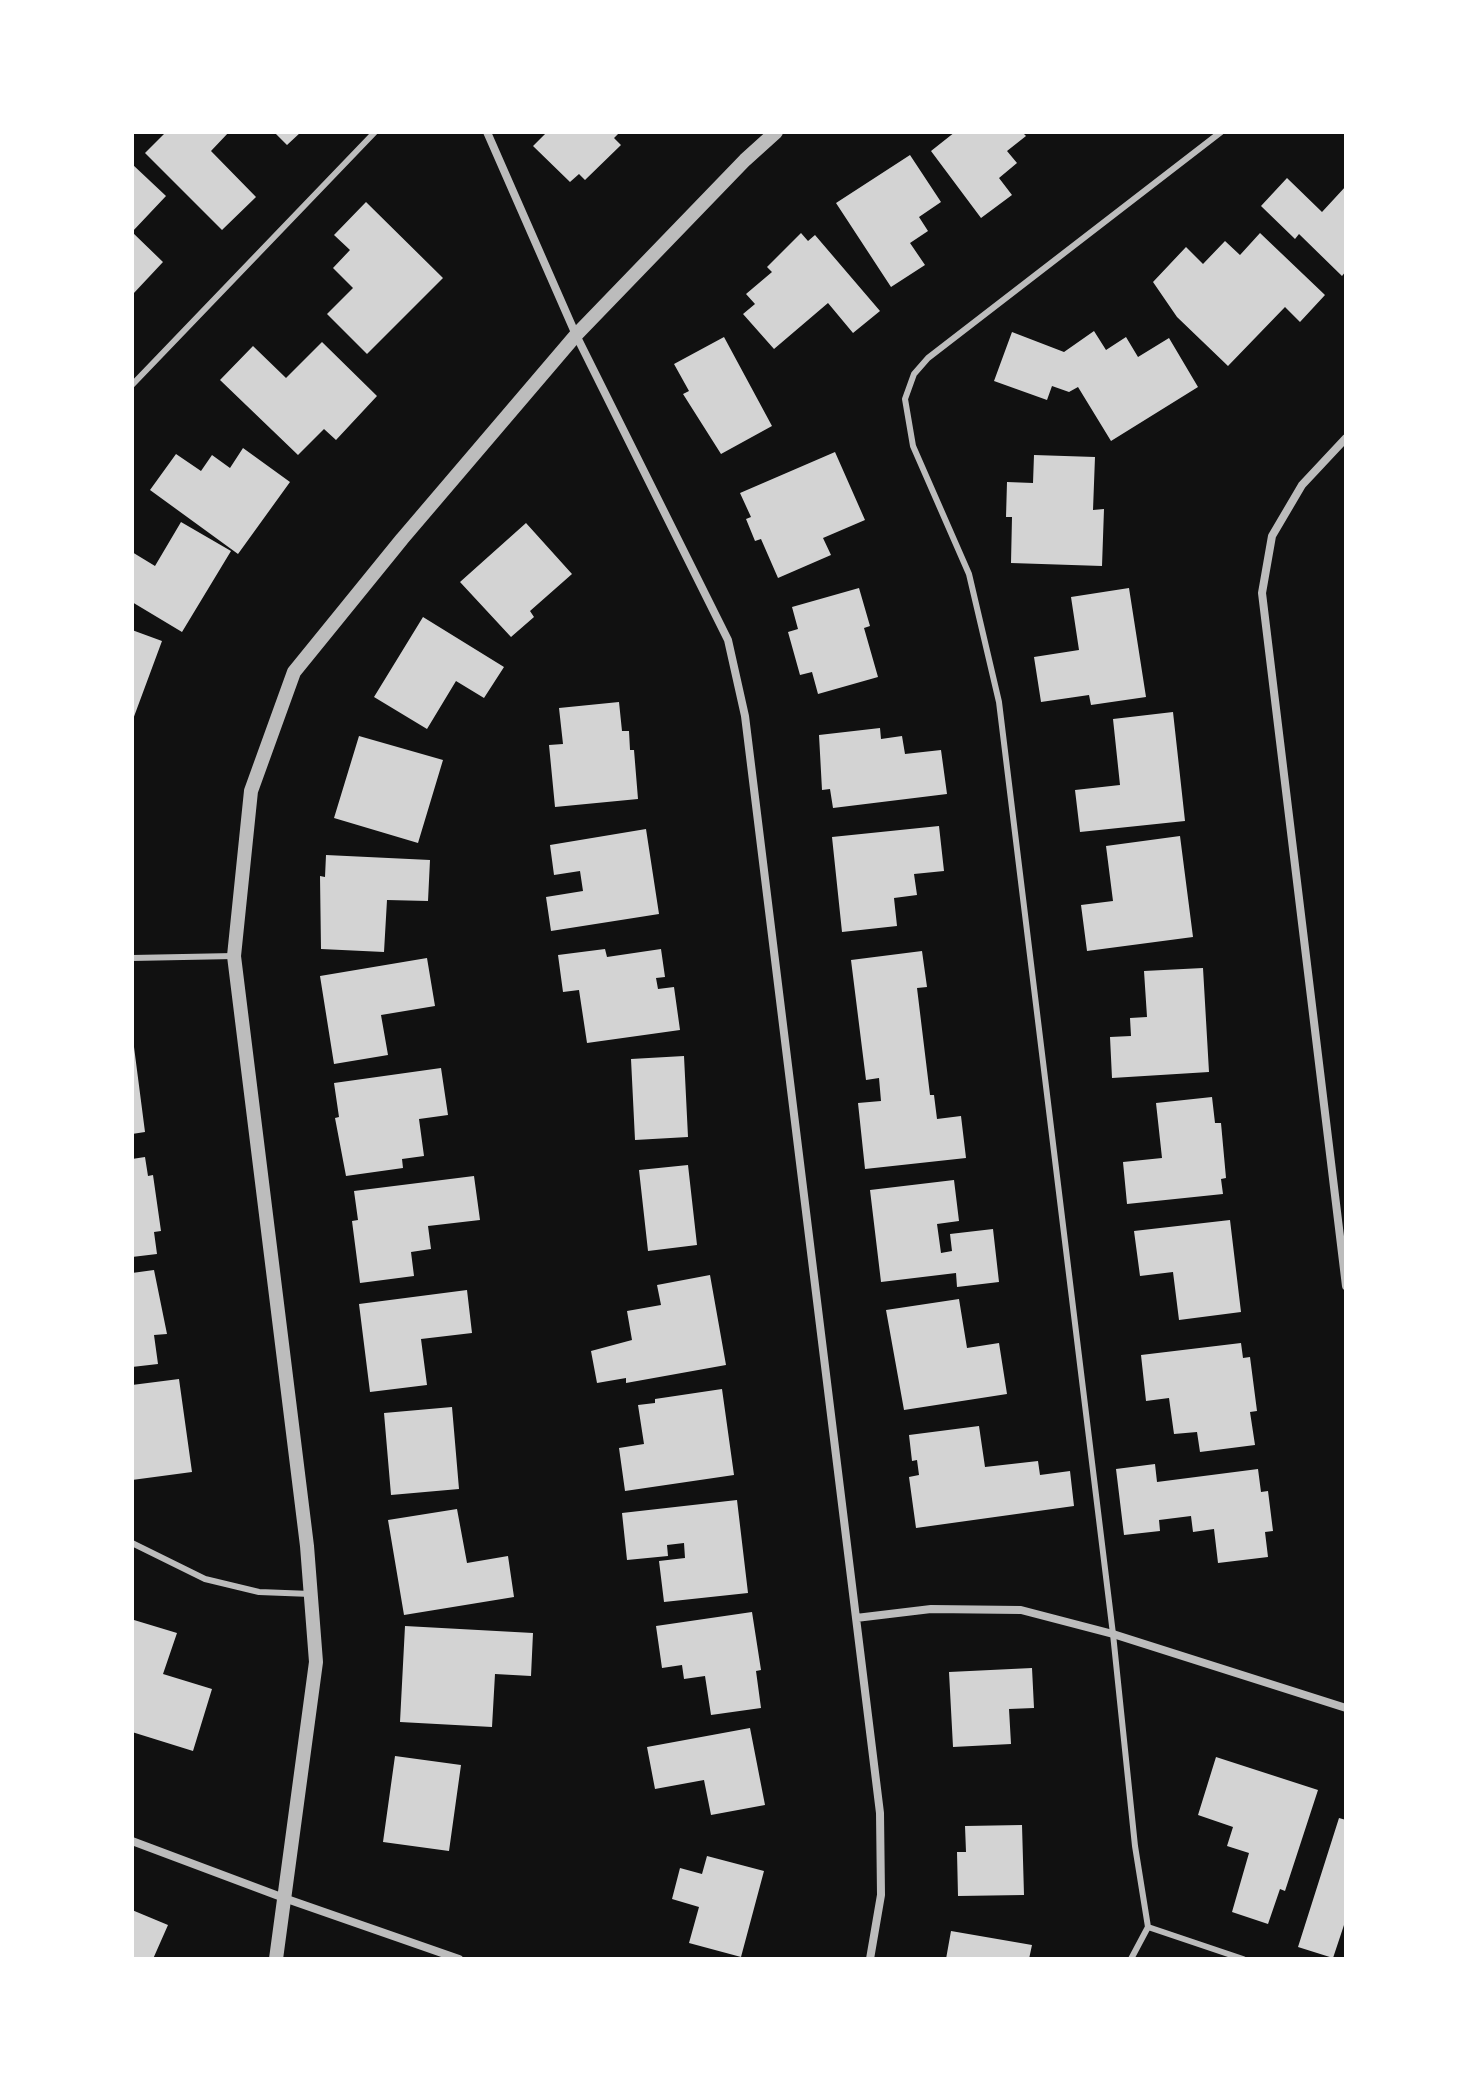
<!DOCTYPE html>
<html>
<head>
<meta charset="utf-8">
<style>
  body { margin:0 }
  #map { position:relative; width:1478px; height:2091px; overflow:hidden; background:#111; font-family:"Open Sans",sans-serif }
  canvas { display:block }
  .frame { position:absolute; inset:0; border:134px solid #fff; pointer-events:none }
</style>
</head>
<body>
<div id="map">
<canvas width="1478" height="2091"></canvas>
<div class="frame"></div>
</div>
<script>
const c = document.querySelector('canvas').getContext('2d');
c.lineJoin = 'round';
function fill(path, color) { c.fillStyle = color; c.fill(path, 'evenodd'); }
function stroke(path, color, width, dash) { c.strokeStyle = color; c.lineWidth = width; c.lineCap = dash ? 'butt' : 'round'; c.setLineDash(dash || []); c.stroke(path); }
const building = new Path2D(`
  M166,132H229L211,151L256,197L222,230L145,153Z
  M274,132H301L287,145Z
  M547,132H620L614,138L621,145L585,180L579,174L570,182L533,146Z
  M955,132H1022L1026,136L1007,151L1017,163L999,178L1012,195L981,218L931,151Z
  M910,155L941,202L919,217L928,231L910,243L925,265L891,287L836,203Z
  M132,164L166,196L132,232Z
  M1287,178L1322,212L1346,186V271L1342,276L1299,234L1295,239L1261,206Z
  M366,202L443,278L367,354L327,314L353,288L333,268L350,250L334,235Z
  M132,232L163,262L133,294L132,292Z
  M801,233L808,241L815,235L880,311L853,333L828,303L774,349L743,314L755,304L746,294L772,272L767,267Z
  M1260,233L1325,295L1300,322L1285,307L1228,366L1177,317L1153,282L1186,247L1203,264L1225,241L1240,255Z
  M1094,331L1106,350L1126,337L1138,357L1169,338L1198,387L1111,441L1078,387L1069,392L1052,386L1047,400L994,381L1012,332L1064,352Z
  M724,337L772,426L721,454L683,394L689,391L674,364Z
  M322,342L377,396L336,440L324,429L298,455L220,380L253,346L286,378Z
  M243,448L290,482L238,554L150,490L176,454L201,471L212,455L230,468Z
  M835,452L865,520L823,538L831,555L778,578L761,539L755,541L746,519L751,517L740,493Z
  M1034,455L1095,457L1093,510L1104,509L1102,566L1011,563L1012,517H1006L1007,482L1033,483Z
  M181,522L231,551L182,632L132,602V552L155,566Z
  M526,523L572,574L530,611L534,617L511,637L460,582Z
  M859,588L870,626L864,628L878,677L818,694L812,672L800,675L788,632L798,629L792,607Z
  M1129,588L1146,697L1091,705L1089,695L1041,702L1034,657L1079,650L1071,597Z
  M423,617L504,667L484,698L456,681L427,729L374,697Z
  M132,630L162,641L132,722Z
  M619,702L622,731H629L630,750H634L638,799L555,807L549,745L563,744L559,708Z
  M1173,712L1185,821L1080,832L1075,790L1120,785L1113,719Z
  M880,728L881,739L902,736L905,754L941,750L947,794L833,808L830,789L822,790L819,735Z
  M359,736L443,760L418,843L334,818Z
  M939,826L944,871L914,874L917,895L894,898L897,926L842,932L832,837Z
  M646,829L659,914L551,931L546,897L583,891L580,871L554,875L550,845Z
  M1180,836L1193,937L1087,951L1081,905L1113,901L1106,846Z
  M326,855L430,860L428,901L387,900L384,952L321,949L320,876L325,877Z
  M605,949L607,957L661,949L665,977L656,978L658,989L674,987L680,1030L587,1043L579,990L563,992L558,955Z
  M922,951L927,987L917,988L930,1095H934L937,1119L961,1116L966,1158L865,1169L858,1103L881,1101L879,1078L866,1080L851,960Z
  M427,958L435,1006L381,1015L388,1055L334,1064L320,976Z
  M1203,968L1209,1072L1112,1078L1110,1037L1131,1036L1130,1018L1147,1017L1144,971Z
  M134,1047L145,1132L132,1134V1048Z
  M684,1056L688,1137L635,1140L631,1059Z
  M441,1068L448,1115L419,1119L424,1156L402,1159L403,1168L346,1176L335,1118L339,1117L334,1083Z
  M1212,1097L1215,1123H1221L1226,1178L1221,1179L1223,1194L1127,1204L1123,1162L1162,1158L1156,1103Z
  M145,1157L148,1176L153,1175L161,1231L154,1232L157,1254L132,1257V1159Z
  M688,1165L697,1245L648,1251L639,1170Z
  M474,1176L480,1220L428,1226L431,1249L411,1252L414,1276L360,1283L352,1221L358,1220L354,1191Z
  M954,1180L959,1221L937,1224L941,1253L952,1251L950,1234L993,1229L999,1282L957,1287L956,1273L881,1282L870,1190Z
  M1230,1220L1241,1312L1179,1320L1173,1272L1140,1276L1134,1231Z
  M154,1270L167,1334L154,1335L158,1364L132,1367V1273Z
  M710,1275L726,1365L626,1383V1378L597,1383L591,1351L632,1340L627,1311L661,1305L657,1285Z
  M467,1290L472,1333L421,1339L427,1385L370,1392L359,1304Z
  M959,1299L967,1348L999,1343L1007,1394L904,1410L886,1310Z
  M1241,1343L1243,1358L1250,1357L1257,1411L1250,1412L1255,1445L1200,1452L1197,1432L1174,1434L1169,1398L1146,1401L1141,1355Z
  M179,1379L192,1472L132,1480V1385Z
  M722,1389L734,1475L625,1491L619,1448L644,1444L638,1405L655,1403V1399Z
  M452,1407L459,1489L391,1495L384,1413Z
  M979,1426L985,1467L1038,1461L1040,1475L1070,1471L1074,1506L916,1528L909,1477L919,1475L917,1460L912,1461L909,1435Z
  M1155,1464L1157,1482L1258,1469L1261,1492L1268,1491L1273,1531L1265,1532L1268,1557L1218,1563L1214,1529L1193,1532L1191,1516L1159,1520L1160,1531L1124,1535L1116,1469Z
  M737,1500L748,1593L664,1602L659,1561L685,1558L684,1543L667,1545L668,1556L627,1560L622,1513Z
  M457,1509L467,1563L508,1556L514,1597L404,1615L388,1520Z
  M752,1612L761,1670L756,1671L761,1708L711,1715L705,1676L684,1679L682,1665L662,1668L656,1626Z
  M134,1620L177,1633L163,1674L212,1689L193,1751L132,1732V1628Z
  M405,1626L533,1633L531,1676L495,1674L492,1727L400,1722Z
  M1032,1668L1034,1708L1009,1709L1011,1744L953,1747L949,1672Z
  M750,1728L765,1805L711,1815L704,1780L655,1789L647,1747Z
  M395,1756L461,1765L449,1851L383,1842Z
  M1216,1757L1318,1790L1285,1891L1280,1889L1268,1924L1232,1912L1249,1853L1227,1846L1233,1827L1198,1815Z
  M1339,1818L1346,1820V1926L1344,1925L1333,1958L1298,1947Z
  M1022,1825L1024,1895L958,1896L957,1852H966L965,1826Z
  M707,1856L764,1871L741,1957L689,1943L699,1907L672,1899L680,1868L702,1874Z
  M132,1910L168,1925L153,1959H132Z
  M951,1931L1032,1945L1029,1959H946Z`);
const service = new Path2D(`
  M132,385L375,132
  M132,958L234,956
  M132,1543L205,1579L259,1592L311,1594
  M1148,1927L1135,1846L1113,1634L999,702L969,574L913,446L905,399L914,374L928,358L1221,132
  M1131,1959L1148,1927L1243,1959`);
const minor = new Path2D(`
  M487,132L576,335L728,640L745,716L880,1813L881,1895L870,1959
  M1346,438L1302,485L1272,536L1262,593L1346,1286
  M856,1618L931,1609L1021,1610L1113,1634L1346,1708
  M132,1841L284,1898L459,1959`);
const tertiary = new Path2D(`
  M276,1959L316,1662L307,1546L234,956L251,791L294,672L402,539L576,335L745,160L776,132`);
fill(building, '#d3d3d3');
stroke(service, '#bcbcbc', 6);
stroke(minor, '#bcbcbc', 8);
stroke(tertiary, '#bcbcbc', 14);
</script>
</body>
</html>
